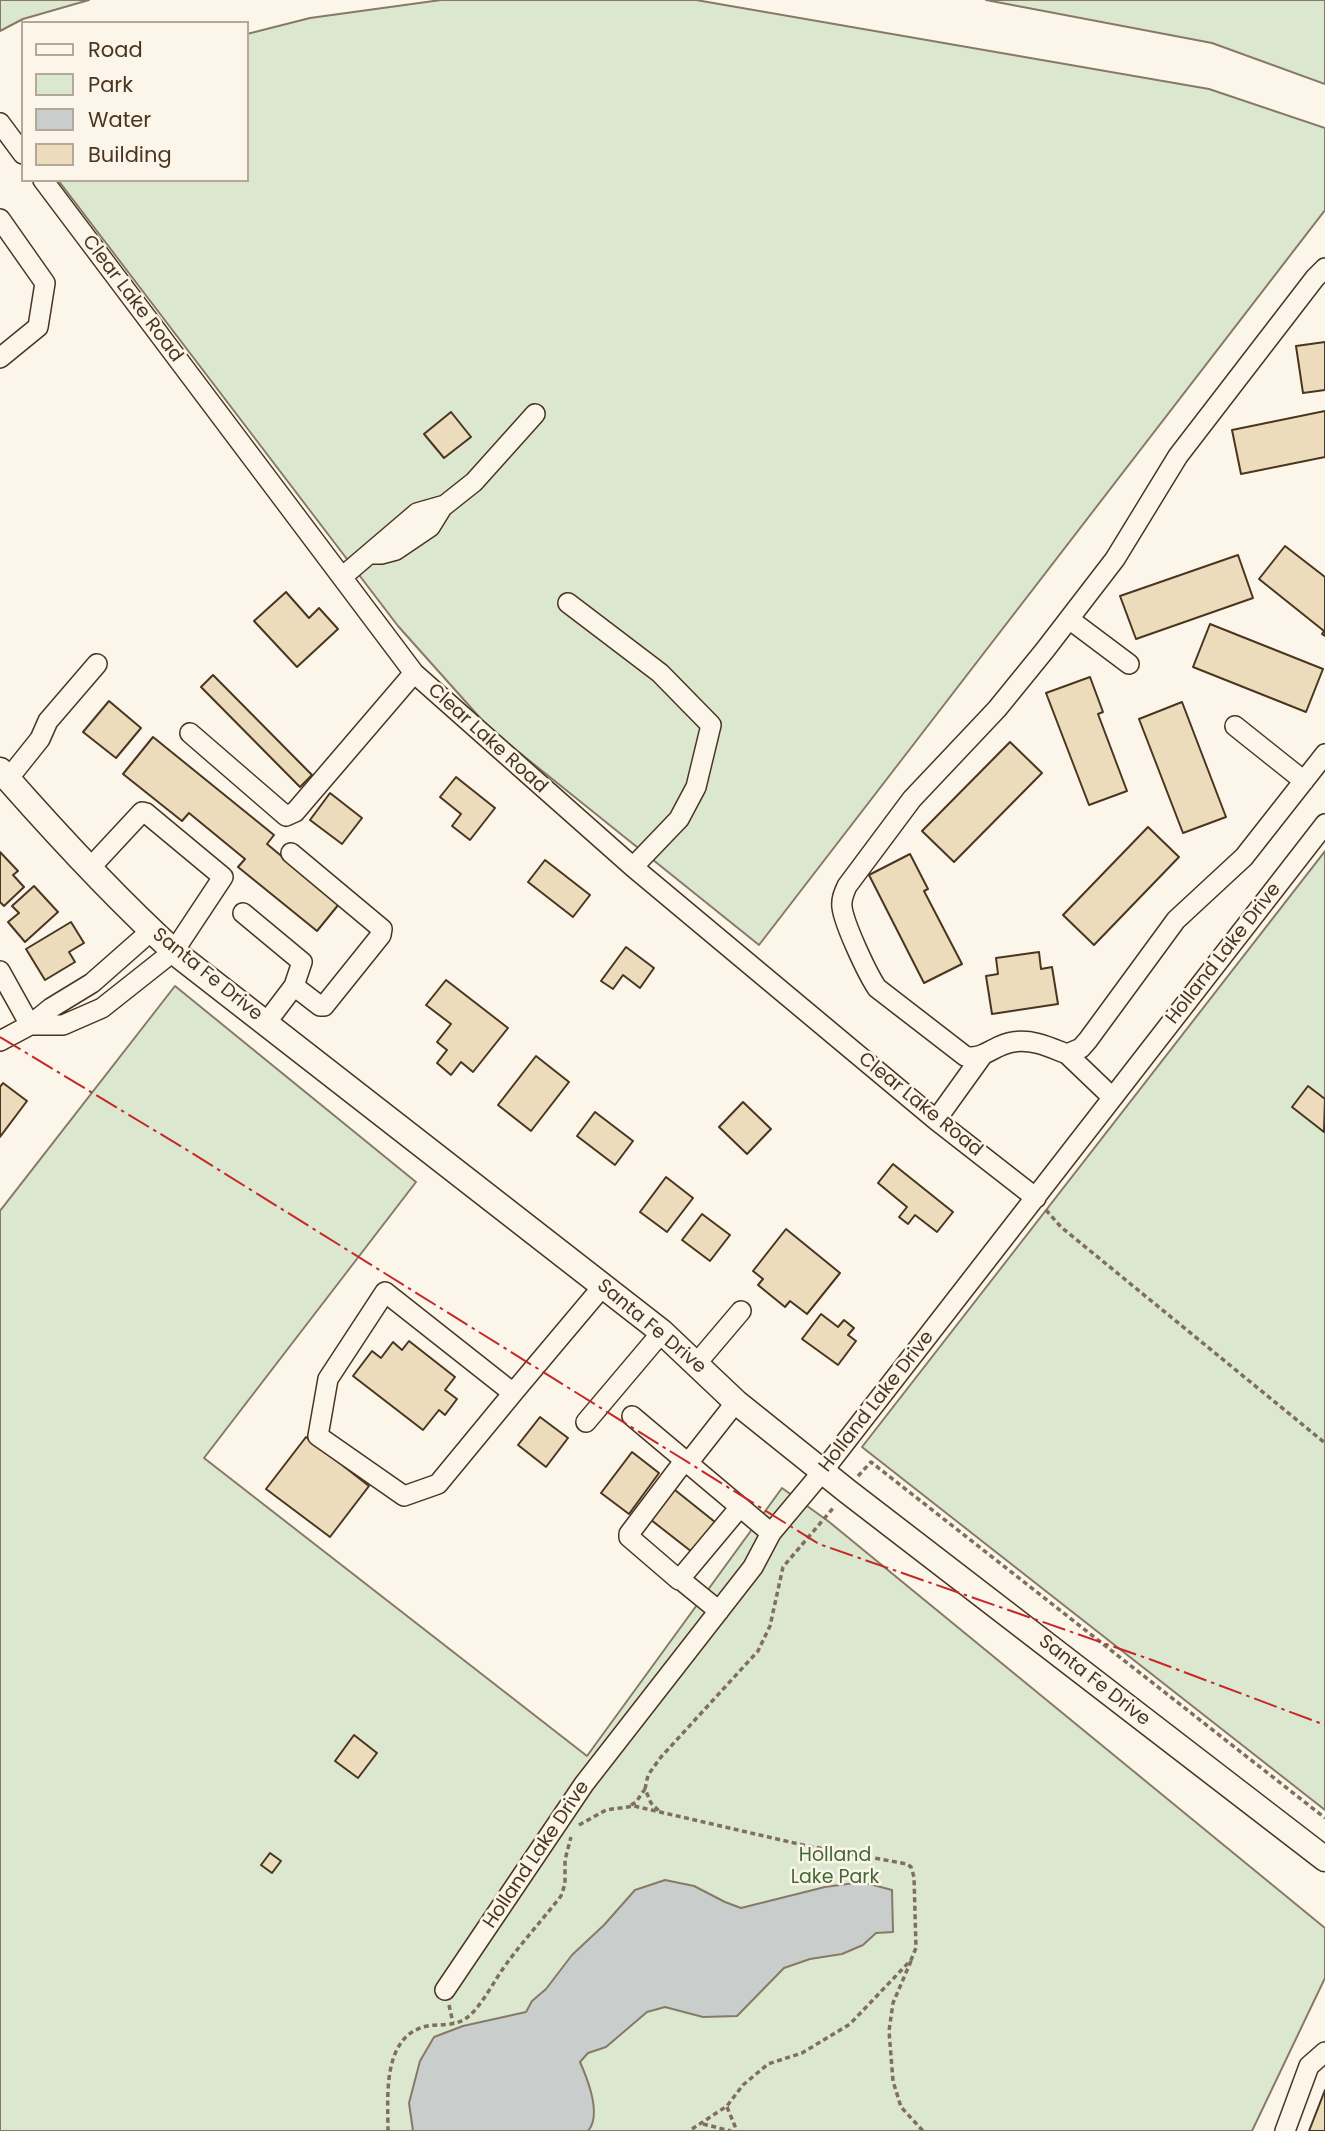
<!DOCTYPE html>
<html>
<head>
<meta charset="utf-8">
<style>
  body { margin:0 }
  #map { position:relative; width:1325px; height:2131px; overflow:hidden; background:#fbf6e9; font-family:Poppins,sans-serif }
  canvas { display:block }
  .legend { position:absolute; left:21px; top:21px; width:228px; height:161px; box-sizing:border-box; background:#fbf6e9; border:2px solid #b4a999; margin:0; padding:9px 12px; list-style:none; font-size:21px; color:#4a3520 }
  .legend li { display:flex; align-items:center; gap:14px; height:35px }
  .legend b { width:35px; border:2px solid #b4a999 }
</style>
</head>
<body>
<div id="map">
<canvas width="1325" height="2131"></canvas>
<ul class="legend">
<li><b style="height:9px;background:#fbf6e9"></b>Road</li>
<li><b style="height:19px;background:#dce7d0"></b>Park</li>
<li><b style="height:19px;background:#c9cecd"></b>Water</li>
<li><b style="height:19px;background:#ecdcbc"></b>Building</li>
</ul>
</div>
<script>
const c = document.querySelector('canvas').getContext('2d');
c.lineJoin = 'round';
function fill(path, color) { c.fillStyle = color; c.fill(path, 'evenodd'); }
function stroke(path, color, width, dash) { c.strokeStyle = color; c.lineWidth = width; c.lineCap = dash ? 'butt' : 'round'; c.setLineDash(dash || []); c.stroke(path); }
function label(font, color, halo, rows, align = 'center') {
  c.font = font + ' Poppins,sans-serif'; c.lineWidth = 5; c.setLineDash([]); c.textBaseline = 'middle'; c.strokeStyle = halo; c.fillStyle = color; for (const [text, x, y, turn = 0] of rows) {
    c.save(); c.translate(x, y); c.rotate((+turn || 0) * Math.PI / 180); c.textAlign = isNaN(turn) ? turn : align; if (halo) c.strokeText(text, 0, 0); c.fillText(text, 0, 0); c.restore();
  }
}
const green = new Path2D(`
  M0,0H89L23,19L0,31Z
  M441,0H696L1209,89L1325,128V210L759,945L490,729L398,626L58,180H247V34L310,18Z
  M986,0H1325V84L1212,43Z
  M1325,851V1810L862,1447Z
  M175,986L416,1182L204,1458L587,1756L782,1488L828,1521L1325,1928V1978L1252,2131H0V1211Z`);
const water = new Path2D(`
  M665,1880L694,1886L725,1902L741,1908L825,1887L862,1882L892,1890L893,1932L876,1933L863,1945L842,1954L810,1959L784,1968L737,2016L703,2017L665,2007L647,2012L606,2047L588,2053L580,2062C588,2080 602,2115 588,2131H413L409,2103L420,2061L434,2037L463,2026L526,2012L532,2001L546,1989L572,1955L604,1925L635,1890Z`);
const building = new Path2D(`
  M1325,342V390L1303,393L1296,346Z
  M1325,411V457L1241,474L1232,430Z
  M451,412L471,437L444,458L424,434Z
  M1285,546L1325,577V636L1322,634L1324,631L1259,579Z
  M1238,555L1253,598L1136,639L1120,596Z
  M286,592L309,618L319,608L338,629L297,667L254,621Z
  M1210,624L1323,669L1306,712L1193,667Z
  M213,675L312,775L300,787L201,687Z
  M1090,677L1103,712L1098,714L1127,791L1089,805L1046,693Z
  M109,701L141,728L116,758L83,732Z
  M1182,702L1226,817L1183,833L1139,719Z
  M153,737L274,835L267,844L339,904L317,931L238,867L245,859L189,813L182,821L123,774Z
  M1010,742L1042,773L954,862L922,831Z
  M456,777L495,808L470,840L452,826L461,814L440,797Z
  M330,793L362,818L342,844L310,820Z
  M1148,827L1179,857L1094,945L1063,915Z
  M0,852L18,871L13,875L24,887L4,906L0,902Z
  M910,854L928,889L924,891L962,964L924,983L869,875Z
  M545,860L590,895L573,917L528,882Z
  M34,886L58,912L25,942L8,922L19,913L12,906Z
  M71,922L84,943L69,952L75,962L45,980L26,949Z
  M626,947L654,968L640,988L623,975L613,989L601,981Z
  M1039,952L1041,969L1052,967L1058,1004L992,1014L986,976L998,974L996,958Z
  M446,980L508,1028L473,1072L461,1062L451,1075L437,1063L447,1050L437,1042L451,1024L426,1005Z
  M536,1056L569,1082L531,1131L498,1105Z
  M3,1083L27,1101L0,1137V1087Z
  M1308,1086L1325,1099L1324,1132L1292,1107Z
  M743,1102L771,1129L747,1154L719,1127Z
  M595,1112L633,1141L615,1165L577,1136Z
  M893,1164L953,1212L937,1232L915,1215L908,1224L899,1217L907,1207L878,1183Z
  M666,1177L693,1198L667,1232L640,1212Z
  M702,1214L730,1235L710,1261L682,1240Z
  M786,1229L840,1273L807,1314L790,1301L785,1307L758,1285L763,1279L753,1271Z
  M821,1314L838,1327L844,1320L854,1328L848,1335L856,1341L838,1365L802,1339Z
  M409,1341L455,1377L445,1390L457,1399L445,1415L439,1410L423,1430L353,1376L372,1351L381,1358L393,1342L402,1350Z
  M540,1417L568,1438L546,1467L518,1445Z
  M306,1437L369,1486L330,1537L266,1489Z
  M632,1452L659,1473L629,1514L601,1493Z
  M670,1486L715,1522L692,1552L646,1516Z
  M354,1735L377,1753L358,1778L335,1761Z
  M270,1853L281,1861L272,1873L261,1865Z
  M1325,2090V2131H1309Z`);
const path = new Path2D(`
  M1046,1210L1061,1227L1325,1443
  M858,1476L871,1462L1325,1818
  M645,1789L648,1775L661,1757L758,1651L770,1626L783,1567L834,1507
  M631,1805L636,1802L645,1789L651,1803L659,1811
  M579,1825L606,1810L634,1806L803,1845L907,1864L911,1867L914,1877L916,1948L911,1960L850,2024L802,2053L768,2064L743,2085L727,2106L689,2131
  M911,1961L893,2003L889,2031L893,2081L901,2107L923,2131
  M449,2005L453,2023
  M727,2107L737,2131
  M703,2124L731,2131
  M388,2131C388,2097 382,2040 423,2027C436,2023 453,2027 465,2019C480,2010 496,1977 507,1963C524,1940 543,1919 561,1896L565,1884V1860L571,1837`);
const minor = new Path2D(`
  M0,123L23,154
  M43,180L414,673L633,867L936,1120L1036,1198
  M0,219L45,283L38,327L0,358
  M1325,268L1315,278L1178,456L1115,559L1045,650L997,709L912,799L847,886C844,893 841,899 842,907C844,924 867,973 877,988L965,1056C983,1061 995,1044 1013,1042C1033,1039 1049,1047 1067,1054L1081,1048L1088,1040L1176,920L1244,857L1325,754
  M369,554H381L396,550L430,527L443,506
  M342,577L417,513L445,505L474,482L535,414
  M568,603L660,673L711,725L696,787L679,819L633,867
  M1069,619L1129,664
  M1235,726L1304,781
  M190,733L286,816L295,812L414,673
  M8,779L40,739L48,721L97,664
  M243,913L302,962L294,986
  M0,971L30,1025
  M266,1023L294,986L320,1006H324L381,935L382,929L291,853
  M30,1025H63L102,1008L174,951L223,877L146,813L142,812L89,869
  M0,1041L30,1025L51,1008L92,983L151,931
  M1067,1054L1112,1097
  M936,1120L982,1056
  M696,1364L741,1311
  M513,1393L438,1484L404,1496L318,1436L328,1379L385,1292L513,1393L603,1286
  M632,1416L771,1533
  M586,1422L662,1332
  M685,1460L629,1534V1537L679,1580L740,1507
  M688,1463L736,1402
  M681,1580L719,1611
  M445,1990L584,1784L753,1567L771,1533L823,1471L1325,824
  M1285,2131L1309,2066L1325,2052`);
const major = new Path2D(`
  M0,770C57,835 114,897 178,955L662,1332L736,1402L847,1491L1325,1859`);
const power = new Path2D(`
  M0,1037L187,1150L819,1544L1152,1660L1325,1725`);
const streetNames = [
  ["Clear Lake Road",132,299,53],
  ["Clear Lake Road",487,739,42],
  ["Holland Lake Drive",1224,954,-52],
  ["Santa Fe Drive",207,975,39],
  ["Clear Lake Road",920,1105,39],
  ["Santa Fe Drive",651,1327,40],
  ["Holland Lake Drive",877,1402,-52],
  ["Santa Fe Drive",1094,1681,38],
  ["Holland Lake Drive",537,1855,-56]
];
const parkNames = [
  ["Holland",835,1856],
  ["Lake Park",835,1878]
];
fill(green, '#dce7d0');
stroke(green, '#887966', 2);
fill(water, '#c9cecd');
stroke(water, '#887966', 2);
fill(building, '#ecdcbc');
stroke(building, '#4a3520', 2);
stroke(minor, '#4a3520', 22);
stroke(major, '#4a3520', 27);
stroke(path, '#7f6f5c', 3.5, [5, 3.5]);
stroke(minor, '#fbf6e9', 19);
stroke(major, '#fbf6e9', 24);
stroke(power, '#c62828', 2, [24, 5, 3.5, 5]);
label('19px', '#4a3520', '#fbf6e9', streetNames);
label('19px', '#436837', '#fbf6e9', parkNames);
</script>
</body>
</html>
